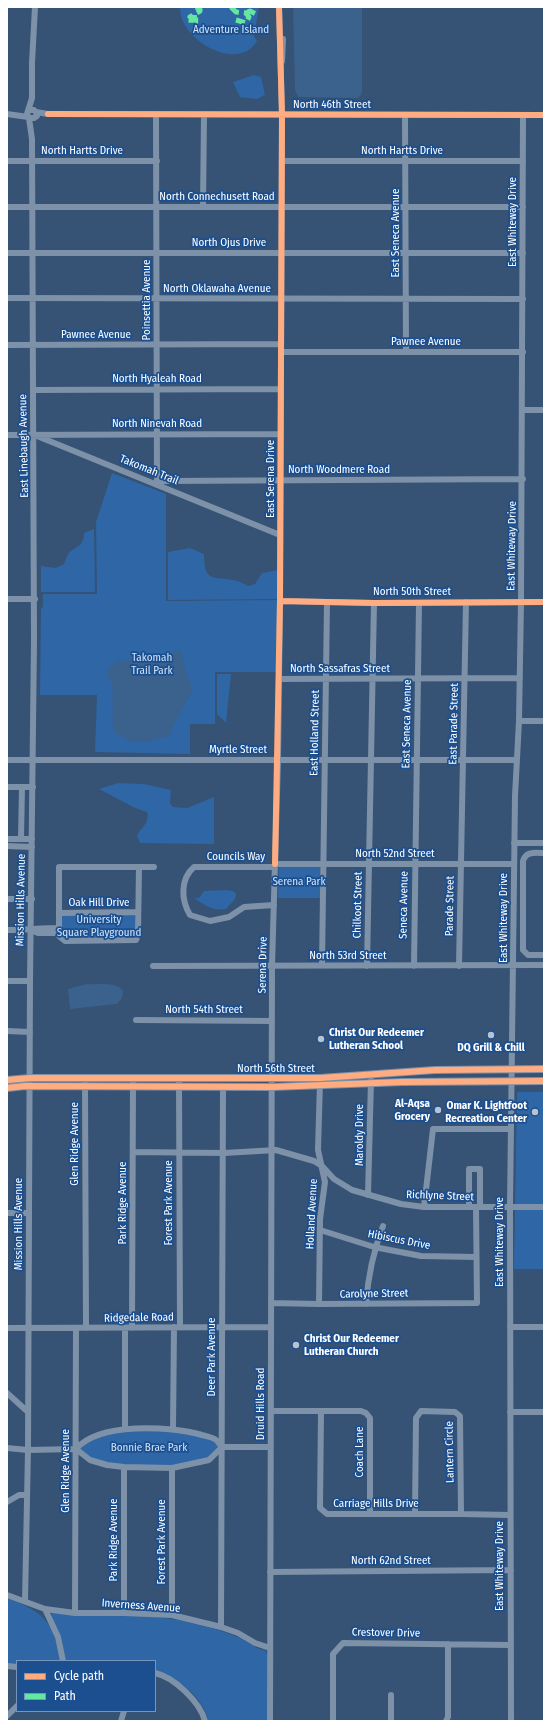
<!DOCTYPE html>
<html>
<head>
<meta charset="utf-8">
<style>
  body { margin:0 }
  #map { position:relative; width:551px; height:1728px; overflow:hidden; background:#365274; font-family:"Fira Sans Condensed",sans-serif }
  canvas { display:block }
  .frame { position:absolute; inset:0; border:8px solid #fff; pointer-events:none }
  .legend { position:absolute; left:16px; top:1660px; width:140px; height:52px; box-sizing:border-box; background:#1b4f8f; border:1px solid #7695bc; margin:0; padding:5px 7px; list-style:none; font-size:12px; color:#fff }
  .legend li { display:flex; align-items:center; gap:8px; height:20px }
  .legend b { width:20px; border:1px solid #7695bc }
</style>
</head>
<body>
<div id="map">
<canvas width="551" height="1728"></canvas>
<div class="frame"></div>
<ul class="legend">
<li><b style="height:5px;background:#ffac80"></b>Cycle path</li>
<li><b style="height:5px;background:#66e7a1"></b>Path</li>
</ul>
</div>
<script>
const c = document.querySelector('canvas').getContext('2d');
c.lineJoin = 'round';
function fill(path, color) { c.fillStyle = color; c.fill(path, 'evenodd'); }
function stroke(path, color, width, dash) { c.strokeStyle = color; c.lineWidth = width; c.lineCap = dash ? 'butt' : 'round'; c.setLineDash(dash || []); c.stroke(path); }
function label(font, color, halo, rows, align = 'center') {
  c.font = font + ' "Fira Sans Condensed",sans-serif'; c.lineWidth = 3.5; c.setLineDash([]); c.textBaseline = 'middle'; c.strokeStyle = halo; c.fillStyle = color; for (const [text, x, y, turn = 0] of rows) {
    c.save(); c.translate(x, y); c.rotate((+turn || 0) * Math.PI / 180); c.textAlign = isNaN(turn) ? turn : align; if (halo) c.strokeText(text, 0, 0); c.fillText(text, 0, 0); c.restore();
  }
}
const green = new Path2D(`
  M180,7H259L254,36L257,41C238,74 178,39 180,7Z
  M254,75L261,77L265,95L257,99L240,97L233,82Z
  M112,473L166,494V601L278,600L277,672H215V724H190V754L95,752L97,695H40L41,609L43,606V594H97L96,522Z
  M94,529L95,592H41V566L56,568L64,564C65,561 67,556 68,554C75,546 84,547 84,533Z
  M190,548L204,554C204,585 215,575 237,581C241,582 245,584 248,586L255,584L262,573L278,570V599L168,600V552Z
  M217,674H231L226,723L217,714Z
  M118,783L144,784L171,790L170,803L173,807L187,808L214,797V844L140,843L137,835C142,828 150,821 147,812L135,808L99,789Z
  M279,866L320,867V898H278Z
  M226,890L233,891L236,894L235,899L226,909C213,911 204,905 194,898H199L204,891Z
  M62,915H135L136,938H65L62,934Z
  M517,1092H544V1269H514Z
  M173,1430L210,1439L219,1446L207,1459L172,1466L124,1465L108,1463L91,1459L79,1450L90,1439L125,1431Z
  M7,1598C45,1613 53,1621 61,1661H17V1665L7,1664Z
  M54,1612L95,1616L143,1615L180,1620L219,1630L240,1638L257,1648L265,1650L268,1656V1721H209C200,1693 180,1681 155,1670V1661H65L51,1617L52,1613Z`);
const water = new Path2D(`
  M293,7H362V91L361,95L358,98L298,97L295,90Z
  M177,651H181L186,673L190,682L192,691L173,725L171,733L168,736L144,742H133L115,733L113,729L112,683L107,674L109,668L116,661L149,659Z
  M86,984C98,985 116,981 123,991L122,998L117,1004L70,1009L68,989Z`);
const minor = new Path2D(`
  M282,61L283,39
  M30,110H34L36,112L37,116L34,118H29L27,114L32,98V63L35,7
  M36,112L48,114L544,115
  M7,114L28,117
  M156,115L157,485L164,481L523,479
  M405,115L406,352
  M7,161H157
  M282,161H523
  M7,207H523
  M203,207L204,115
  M7,253H523
  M7,298L523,299
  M7,345L281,344
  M281,352H523
  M33,390L281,389
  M523,410H544
  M7,435L281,434
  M37,436L280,535
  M7,599H35
  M280,601L374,603L544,602
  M279,679L520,678
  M519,721H544
  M7,760H517
  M7,787H33
  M7,839H32
  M21,839L22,787
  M514,843H544
  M7,846L32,847
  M544,853C535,853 526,851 523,861V950L528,955H544
  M275,864H514
  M139,867L138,934L136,940L65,941L59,936V867H154
  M7,899H32
  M274,905L244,907L229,917L210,921L190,915C181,900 180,879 194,867H275
  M59,913L138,912
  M7,930C25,930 41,928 58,928
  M31,930L38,933H59
  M322,965L327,602
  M153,966L544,965
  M367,966L374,603
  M414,966L419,603
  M459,966L466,602
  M7,981H30
  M136,1020L272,1021
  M7,1031L30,1032
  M85,1082L86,1328
  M179,1082L180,1327
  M133,1152L224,1153L276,1150L314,1161L322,1166L334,1179L352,1190L401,1204L424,1207H544
  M368,1195L371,1080
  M424,1207L433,1129H511
  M469,1207V1169H480V1207
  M7,1213H29
  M320,1230L374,1247L421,1256L476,1257
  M271,1303L319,1304L477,1303L476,1207
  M319,1304L320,1219L325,1182L318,1150L320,1082
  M366,1304C368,1276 373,1252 383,1226
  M510,1327H544
  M7,1328L271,1327
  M132,1328L133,1082
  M7,1393L28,1412
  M271,1411H361L366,1413L370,1418V1514
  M321,1411L320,1508L327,1514H461L510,1515
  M510,1412H544
  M125,1429V1328
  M173,1429L174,1327
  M222,1447H270
  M7,1448L28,1450L76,1449L90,1460L107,1465L124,1467L172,1468L209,1460L222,1447C220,1445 218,1441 216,1440C213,1437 206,1436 202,1435C170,1426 99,1422 76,1449
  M124,1467V1613
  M172,1468V1615
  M7,1502L19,1495H27
  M415,1514L416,1418L421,1411L455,1412L460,1416L461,1514
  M270,1572L511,1570
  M7,1595L45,1609L75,1613H124L172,1615L221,1627L238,1633L255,1643L270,1648
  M25,1601L28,1450L30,981L34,641L32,139L29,118
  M45,1609L58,1637L63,1661
  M75,1613L76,1328
  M221,1627L223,1086
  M7,1666L17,1667
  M155,1673C174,1677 200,1702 205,1721
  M391,1695V1721
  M7,1716L17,1706
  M121,1721L124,1711
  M270,1721L272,966L278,760L280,601L282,115L279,7
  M333,1721V1654L343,1643L510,1645
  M446,1721L448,1717V1644
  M511,1721L510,1207L515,796L519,721L521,602L523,115`);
const major = new Path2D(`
  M7,1080L30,1078H320L435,1070L544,1069
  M7,1088L25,1086L272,1087L402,1082L544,1081`);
const quiet = new Path2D(`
  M196,7L200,9V11L190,17L199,18V20H191V23H198
  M231,7L236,12L246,13L249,17L246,23L236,20
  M246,13L250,11L256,14`);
const cycleway = new Path2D(`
  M48,114L544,115
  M280,601L374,603L544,602
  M275,864L280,601L282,115L279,7
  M7,1080L30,1078H320L435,1070L544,1069
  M7,1088L25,1086L272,1087L402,1082L544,1081`);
const markers = [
  [491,1035,4,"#b9c2ce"],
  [321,1039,4,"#b9c2ce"],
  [438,1110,4,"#b9c2ce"],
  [535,1112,4,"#b9c2ce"],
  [296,1345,4,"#b9c2ce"]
];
const parkNames = [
  ["Adventure Island",231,30],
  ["Takomah",152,658],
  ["Trail Park",152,671],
  ["Serena Park",299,882],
  ["University",99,920],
  ["Square Playground",99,933],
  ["Bonnie Brae Park",149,1448]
];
const streetNames = [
  ["North 46th Street",332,105],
  ["North Hartts Drive",82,151],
  ["North Hartts Drive",402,151],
  ["North Connechusett Road",217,197],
  ["East Whiteway Drive",513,222,-90],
  ["East Seneca Avenue",396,233,-90],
  ["North Ojus Drive",229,243],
  ["North Oklawaha Avenue",217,289],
  ["Poinsettia Avenue",147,300,-90],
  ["Pawnee Avenue",96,335],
  ["Pawnee Avenue",426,342],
  ["North Hyaleah Road",157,379],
  ["North Ninevah Road",157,424],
  ["East Linebaugh Avenue",24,446,-91],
  ["Takomah Trail",149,470,22],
  ["North Woodmere Road",339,470],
  ["East Serena Drive",271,479,-90],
  ["East Whiteway Drive",512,546,-89],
  ["North 50th Street",412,592],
  ["North Sassafras Street",340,669],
  ["East Seneca Avenue",407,724,-89],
  ["East Parade Street",454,724,-89],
  ["East Holland Street",315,733,-89],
  ["Myrtle Street",238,750],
  ["North 52nd Street",395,854],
  ["Councils Way",236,857],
  ["Mission Hills Avenue",21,900,-89],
  ["Oak Hill Drive",99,903],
  ["Chilkoot Street",358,905,-89],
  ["Seneca Avenue",404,905,-89],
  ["Parade Street",450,906,-89],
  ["East Whiteway Drive",504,918,-90],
  ["North 53rd Street",348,956],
  ["Serena Drive",263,965,-89],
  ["North 54th Street",204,1010],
  ["North 56th Street",276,1069],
  ["Maroldy Drive",360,1135,-90],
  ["Glen Ridge Avenue",75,1144,-90],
  ["Richlyne Street",440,1196,2],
  ["Park Ridge Avenue",123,1203,-90],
  ["Forest Park Avenue",169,1203,-90],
  ["Holland Avenue",312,1214,-87],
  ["Mission Hills Avenue",19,1224,-90],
  ["Hibiscus Drive",399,1240,11],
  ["East Whiteway Drive",500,1242,-90],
  ["Carolyne Street",374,1294,-1],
  ["Ridgedale Road",139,1318,-1],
  ["Deer Park Avenue",212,1357,-90],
  ["Druid Hills Road",261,1404,-90],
  ["Coach Lane",360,1452,-90],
  ["Lantern Circle",450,1452,-91],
  ["Glen Ridge Avenue",66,1471,-90],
  ["Carriage Hills Drive",376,1504],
  ["Park Ridge Avenue",114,1540,-90],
  ["Forest Park Avenue",162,1542,-90],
  ["North 62nd Street",391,1561],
  ["East Whiteway Drive",500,1566,-90],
  ["Inverness Avenue",141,1606,4],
  ["Crestover Drive",386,1633,1]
];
const poiNames = [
  ["Christ Our Redeemer",329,1033],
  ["Lutheran School",329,1046],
  ["DQ Grill & Chill",491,1048,"center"],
  ["Al-Aqsa",430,1104,"right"],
  ["Grocery",430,1117,"right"],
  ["Omar K. Lightfoot",527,1106,"right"],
  ["Recreation Center",527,1119,"right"],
  ["Christ Our Redeemer",304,1339],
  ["Lutheran Church",304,1352]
];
fill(green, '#2f66a5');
fill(water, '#3b618d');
stroke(minor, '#7d92a8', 6);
stroke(major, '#7d8ea7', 8);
stroke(quiet, '#66e7a1', 5, [10, 5]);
stroke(cycleway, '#ffac80', 6);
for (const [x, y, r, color] of markers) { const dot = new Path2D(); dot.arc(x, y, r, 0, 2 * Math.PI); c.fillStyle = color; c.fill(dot); stroke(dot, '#1b4f8f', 1.5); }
label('11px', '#cfe3fa', '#1b4f8f', parkNames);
label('11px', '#fff', '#1b4f8f', streetNames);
label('bold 11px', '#fff', '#1b4f8f', poiNames, 'left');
</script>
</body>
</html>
